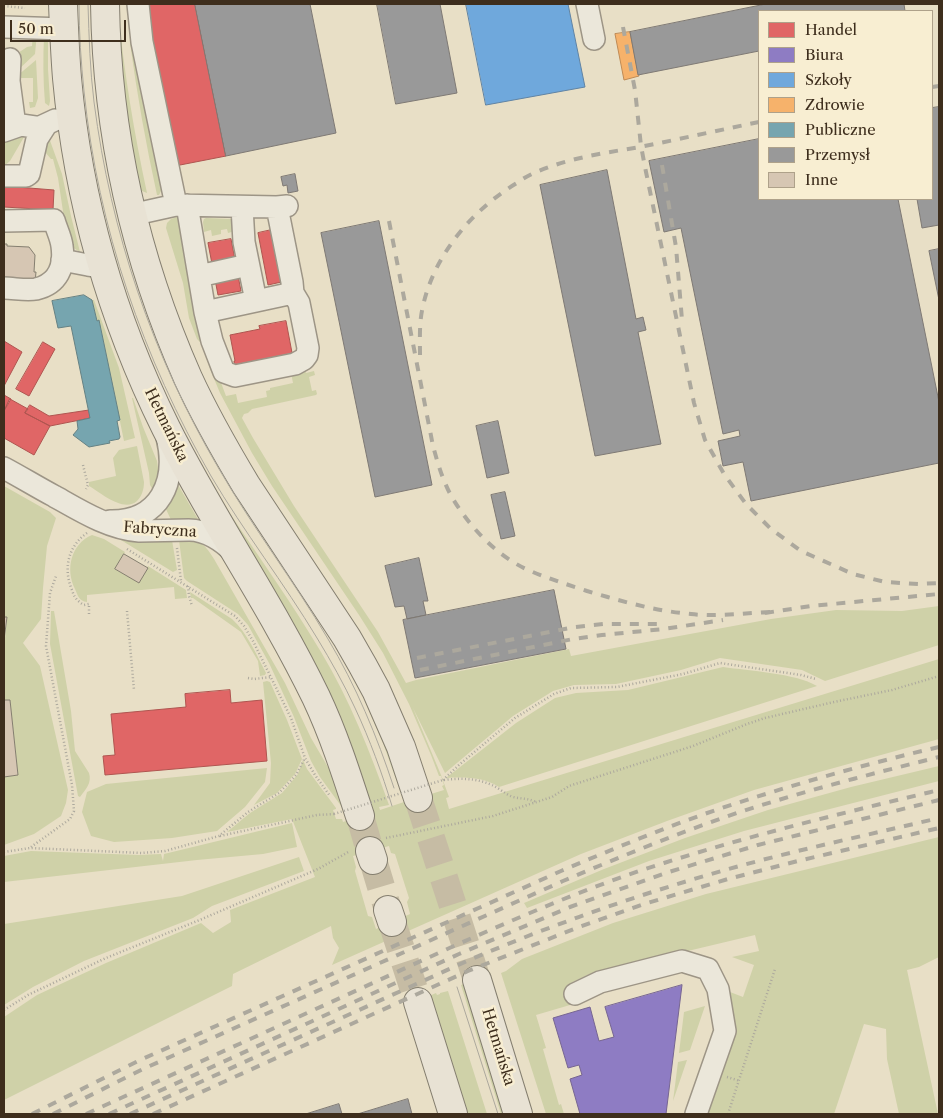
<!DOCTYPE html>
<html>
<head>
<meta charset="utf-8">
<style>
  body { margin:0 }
  #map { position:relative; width:943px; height:1118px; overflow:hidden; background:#e8dfc6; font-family:"Libre Caslon Text",serif }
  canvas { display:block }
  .frame { position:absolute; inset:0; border:5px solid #3e2e1d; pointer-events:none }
  .legend { position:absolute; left:758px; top:10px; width:175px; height:190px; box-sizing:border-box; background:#f8eed2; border:1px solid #aea18a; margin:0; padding:6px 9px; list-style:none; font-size:15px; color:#3e2e1d }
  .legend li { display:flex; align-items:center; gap:10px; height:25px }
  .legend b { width:25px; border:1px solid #aea18a }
  .scale { position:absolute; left:10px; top:20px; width:116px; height:22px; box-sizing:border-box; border:2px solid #3e2e1d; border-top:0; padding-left:6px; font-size:15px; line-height:18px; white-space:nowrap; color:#3e2e1d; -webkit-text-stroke:4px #f8eed2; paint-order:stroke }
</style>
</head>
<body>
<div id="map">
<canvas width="943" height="1118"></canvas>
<div class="frame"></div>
<ul class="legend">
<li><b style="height:14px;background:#e06666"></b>Handel</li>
<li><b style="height:14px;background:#8e7cc3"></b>Biura</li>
<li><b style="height:14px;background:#6fa8dc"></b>Szkoły</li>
<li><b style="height:14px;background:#f6b26b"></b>Zdrowie</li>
<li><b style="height:14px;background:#76a5af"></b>Publiczne</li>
<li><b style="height:14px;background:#999"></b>Przemysł</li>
<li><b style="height:14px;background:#d6c6b3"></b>Inne</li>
</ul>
<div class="scale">50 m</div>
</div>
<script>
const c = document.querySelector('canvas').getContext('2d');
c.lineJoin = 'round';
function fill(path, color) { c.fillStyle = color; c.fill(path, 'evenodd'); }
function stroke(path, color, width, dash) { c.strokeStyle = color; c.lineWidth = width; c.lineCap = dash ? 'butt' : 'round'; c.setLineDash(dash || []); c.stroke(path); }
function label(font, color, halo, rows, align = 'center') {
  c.font = font + ' "Libre Caslon Text",serif'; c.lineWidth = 5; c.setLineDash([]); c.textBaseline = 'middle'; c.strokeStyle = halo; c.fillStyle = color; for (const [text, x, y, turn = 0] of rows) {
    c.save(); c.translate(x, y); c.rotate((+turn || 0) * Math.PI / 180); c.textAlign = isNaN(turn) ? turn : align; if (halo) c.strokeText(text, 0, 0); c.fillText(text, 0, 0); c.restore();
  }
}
const green = new Path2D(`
  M118,10C124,72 134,132 147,193L142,191L138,186L120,86Z
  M33,33H37L35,54L17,71L4,52L18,53L27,47L32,46Z
  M44,36L48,37V69L50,101L49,106L45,103C43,80 43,58 44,36Z
  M135,42L162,189L159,195H157C146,145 137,94 130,43Z
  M36,60L38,98L35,107L30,108L29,102H33V78H19L17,76Z
  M48,135L62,174L71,216L80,252L72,247L67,238L58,178L53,159H51L45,152Z
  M15,136L24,137L10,161L4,166V142Z
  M177,217L180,219L196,288L191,295L198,330L205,334L208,348L226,396L236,394L238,403L267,397L266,391L270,390V388L293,383L291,373L305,368L306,373L314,371L315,375L309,377L312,391L316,390L317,394L316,395L252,409L248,413L244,414L242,418L253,438L294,506L378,632L406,683L416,680L569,649L571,656L771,619L836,610L902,611L939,606V645L825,681L802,670L720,658L681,670L616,684L574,685L553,691L513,716L445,773L413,708L441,775L449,797L446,798L449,809L939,659V739L754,790L667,821L581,854L332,965L339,948L333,938L331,926L233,974L232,986L4,1100V1017L37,995L106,963L201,923L213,933L231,922L230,910L315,877L292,819L227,832L250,813L282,793L298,774L303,760L307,769L336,808V809L333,810L336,819H342L343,822L371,813L192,449C204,471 217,493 231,515C261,560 293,605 321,652C350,700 370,752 389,805L379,807L380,810L404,802L383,743L365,701L366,697L418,798L444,790L442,786L444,785L441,776H439L431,755L409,704L383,653L359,615L272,486L252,453L220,393L210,369L202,344L197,339L189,318L183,283L166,228L167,223L171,219ZM389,846L391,853L395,854L409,898L407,902L410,914L376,929L372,917L368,916L355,871L356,867L353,856Z
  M206,218L231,219L232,220L235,231L228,233L227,229L221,230V234L212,236L211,230L204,232L203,222L204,219Z
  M92,300H94L119,368L135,438L124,441L99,320L97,321Z
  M132,398H133L143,427L157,461L159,475L154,492L150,485L149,473Z
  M137,446L144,482C144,489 142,496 137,501C124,513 101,493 89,486V482L116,476L113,458L119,450Z
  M177,483L199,521L172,522L165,507Z
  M4,486L50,512L56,518L47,546L43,588L41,619L23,643L40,666L68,790L66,803L61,816L34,834L4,845V777L18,775L10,700H4V647L7,618L4,617Z
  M92,535L104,539L125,552L115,569L139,583L148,566L186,590L187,598L175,599L174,587L87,595V602C79,601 78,596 75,589C65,569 71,544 92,535Z
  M116,537L143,541L172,540L177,570L173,572Z
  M179,540C199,540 203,541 214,559L285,683L311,738L332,774L344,810L320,777L311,761L294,717L269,663L248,625L238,614L187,581L184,578Z
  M190,592L232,619C248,634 256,654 266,673L265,675L260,676L258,661L241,632L193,598H191Z
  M51,611H54L71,711L75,751L89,773C92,783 86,789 80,797L78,796L50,644Z
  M723,667C749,671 795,673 817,686L499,787C483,777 465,777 446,778L516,723L555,698L576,693L628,690Z
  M267,681L270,682L287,720L302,759L295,774L277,793L254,805L270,783L271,763L263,682Z
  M939,766V781L744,831L649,861L527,908L524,903L604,869L685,838L768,810L851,787Z
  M267,768L265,782L245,807L217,831L172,838L114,842L91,836L82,812L87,792L106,784Z
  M292,823L297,847L263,854L197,860L4,882V856L31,851L139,855L161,854L163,861L164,854Z
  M939,837V957L919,967L907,970L938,1114H899L887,1059L886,1029L864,1024L834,1114H704L729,1004L730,992L743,997L754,965L732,957L759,951L755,935L587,975C568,985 563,982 570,1005L536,1015L546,1048L543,1049L559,1105L561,1104L564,1114H546L501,973L506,971L522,959L613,923L706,894Z
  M299,857L304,871L212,906L193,918L84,961L33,987L4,1005V924L182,896Z
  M464,984L506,1114H501L461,985Z
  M448,991L487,1114H465L427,997L436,993L437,995L440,994V993Z
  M705,1006L690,1050L679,1053L684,1012Z
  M687,1060L673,1101L678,1062Z`);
const shops = new Path2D(`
  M143,4H195L226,156L175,166Z
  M4,186L54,190L53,210L4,207Z
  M276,229L286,281L268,285L258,233Z
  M231,239L241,291L218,295L208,243Z
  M286,321L293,358L235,369L234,361H235L230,335L260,329L259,326Z
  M4,341L22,352L4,386Z
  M43,342L55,349L29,396L16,389Z
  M4,395L11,399L4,411Z
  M10,399L28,409L25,413L50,426L34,455L4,438V411Z
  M30,405L49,416L89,410L90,418L50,426L25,413Z
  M230,690L231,703L262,700L267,761L105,775L103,756L115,755L111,714L186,707L185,694Z`);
const offices = new Path2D(`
  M682,985L666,1114H580L570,1079L582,1075L579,1065L568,1068L553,1018L590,1007L599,1041L614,1037L605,1007Z`);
const schools = new Path2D(`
  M466,4H568L585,87L486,105Z`);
const health = new Path2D(`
  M630,32L639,76L624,80L615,34Z`);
const public = new Path2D(`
  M84,295L92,300L97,321L99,320L120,420L117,421L120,437L119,439L109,441L110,443L89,447L73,435L78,429L77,421L90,418L71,326L58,328L52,301Z`);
const industry = new Path2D(`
  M195,4H310L336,133L226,156Z
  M377,4H440L457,93L396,104Z
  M766,4H904L905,11H759V51L638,75L630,32Z
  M939,107V225L922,228L917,199H932V108Z
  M759,139V199H898L939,402V463L751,501L743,462L723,466L718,441L740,436L739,430L723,434L681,228L664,232L649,161Z
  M607,170L636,319L643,317L646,330L638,332L661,444L595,456L540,185Z
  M295,174L298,191L288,193L287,185L283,186L281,177Z
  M379,221L432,485L375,497L321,233Z
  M939,249V300L929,251Z
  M498,421L509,473L487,478L476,426Z
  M505,492L515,536L501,539L491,495Z
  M419,558L428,601H423L426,615L407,619L404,606L395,607L385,566Z
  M554,590L566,649L415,678L403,620Z
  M408,1099L412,1114H358Z
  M339,1104L342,1114H306Z`);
const building = new Path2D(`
  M4,244H7V246L29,247L35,255L34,272H36L35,282L4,280Z
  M124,554L148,568L139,583L115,569Z
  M4,617H7L4,640Z
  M4,700H10L18,775L4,777Z`);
const majorTunnel = new Path2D(`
  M418,798L477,980
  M360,816L370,851
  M373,860L388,910
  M392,922L418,1002`);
const path = new Path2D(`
  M4,6L25,8
  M83,465L88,485L86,489
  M87,533C68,546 63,569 72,590C74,597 77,601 84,605L89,604V614
  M177,548L181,581
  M127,549L235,616L244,626L253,641L291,718L305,758L315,775L330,796
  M188,586L189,596L192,606
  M127,611L134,690
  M248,678L254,679L271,677
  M443,780L460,764L515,718L554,694L571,688L617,687L683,674L720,663L801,675L816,679
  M444,780C461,778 476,778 492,785C499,788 505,794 513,797C521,799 528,798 536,802
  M220,836L317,815L334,814
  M386,838L493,816L552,797L569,786L693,746L747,724L765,718L834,702L892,690L939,676
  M31,847L70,819L74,811L72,785L46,646L50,593L56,576
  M4,852L30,848L142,853L165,851L219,836L248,812L279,793L296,775L305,758
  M4,1010L28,995L106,958L202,919L318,869L350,851
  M727,1077L740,1081
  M728,1114L775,969`);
const minor = new Path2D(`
  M138,4L142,42L176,205
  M587,4L594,39
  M4,27L64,29
  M10,59L9,81L15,126
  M4,131L21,125L35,127H40L55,120
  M4,176H26L29,174L37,139L46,125
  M187,205L205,312L212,341L224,372L235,376L295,364L304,359L307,355L308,348L299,303L293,293
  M242,207L244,242L256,301
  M131,215L176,205L277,207L287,206
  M4,221L54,220C56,228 61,237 62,246C65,267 58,284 36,289C26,291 14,288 4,288
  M62,260L88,265L103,267
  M199,276L248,265
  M205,312L293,293L292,282L277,207
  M4,468C21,477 37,487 54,496C79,510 109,529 139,531L189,530C206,530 223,541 234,553
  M110,521C160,522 178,481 167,437
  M575,994L600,982L682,961L708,969L718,989L725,1031L696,1114`);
const major = new Path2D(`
  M63,4C64,29 65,54 67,78C78,199 112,319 166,428C212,520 271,604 316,697C334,735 347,776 360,816
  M105,4C107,135 135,258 188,378C205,415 225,450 246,485L347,638L363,666L376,690L401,747L418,798
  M370,851L373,860
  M388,910L392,922
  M477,980L518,1114
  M418,1002L453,1114`);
const tram = new Path2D(`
  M79,4C79,33 81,62 84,91C98,228 143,358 211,476C244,532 284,583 317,638C331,661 344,684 355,708C370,740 382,773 392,806
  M88,4C89,37 90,70 94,102C111,233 152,355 219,469C253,528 294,581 328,639C356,686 377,736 394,788
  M457,987L498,1114`);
const rail = new Path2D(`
  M623,27L635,90L641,146L646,172L694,403L705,440L724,474L746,504L771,529L801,551L853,574L885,582L918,584L939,583
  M932,87L939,86
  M662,165L676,247L682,320
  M389,221L433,446C438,464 443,482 453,499C470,527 496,555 526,569C546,578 566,584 587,591C621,601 655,611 691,614C716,617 745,613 770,612
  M420,355C420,339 419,322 423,306C434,255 473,209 517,183C522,179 528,176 534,173C568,158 604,153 640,147C680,139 720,130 759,122
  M765,613L811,606L939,594
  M417,658L575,627L603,624H658
  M420,670L573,639L602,635L664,629L723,620
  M32,1114L138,1061L561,871C618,847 675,823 734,804C802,782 870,763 939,747
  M53,1114L143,1069L563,881C620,857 678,833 737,813C804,791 871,774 939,757
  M86,1114L456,945C524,915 593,885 664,863C755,834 847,812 939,790
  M109,1114L459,954L570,907L669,872L758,845L939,800
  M130,1114L467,961C551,925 637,895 725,870C796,850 868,835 939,818
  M153,1114L468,971L579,927L644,904L728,879L798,861L939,828`);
const pathBridge = new Path2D(`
  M334,814L443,780`);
const streetNames = [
  ["Hetmańska",166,425,64],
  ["Fabryczna",160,530,4],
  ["Hetmańska",498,1047,73]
];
fill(green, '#cfd1a8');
fill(shops, '#e06666');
stroke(shops, '#af5550', 1);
fill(offices, '#8e7cc3');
stroke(offices, '#766591', 1);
fill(schools, '#6fa8dc');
stroke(schools, '#6083a3', 1);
fill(health, '#f6b26b');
stroke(health, '#bf8a54', 1);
fill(public, '#76a5af');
stroke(public, '#658183', 1);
fill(industry, '#999');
stroke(industry, '#7e7974', 1);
fill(building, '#d6c6b3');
stroke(building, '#847e6f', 1);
stroke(majorTunnel, '#c6bca4', 28, [28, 14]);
stroke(minor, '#9d9586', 24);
stroke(major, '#847e6f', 30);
stroke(path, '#aca89d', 2.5, [1, 2.5]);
stroke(minor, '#ebe7da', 21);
stroke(major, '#e8e2d4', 28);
stroke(tram, '#aca89d', 1);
stroke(rail, '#aca89d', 4, [9, 9]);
stroke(pathBridge, '#aca89d', 2.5, [1, 2.5]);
label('15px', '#3e2e1d', '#f8eed2', streetNames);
</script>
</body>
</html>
